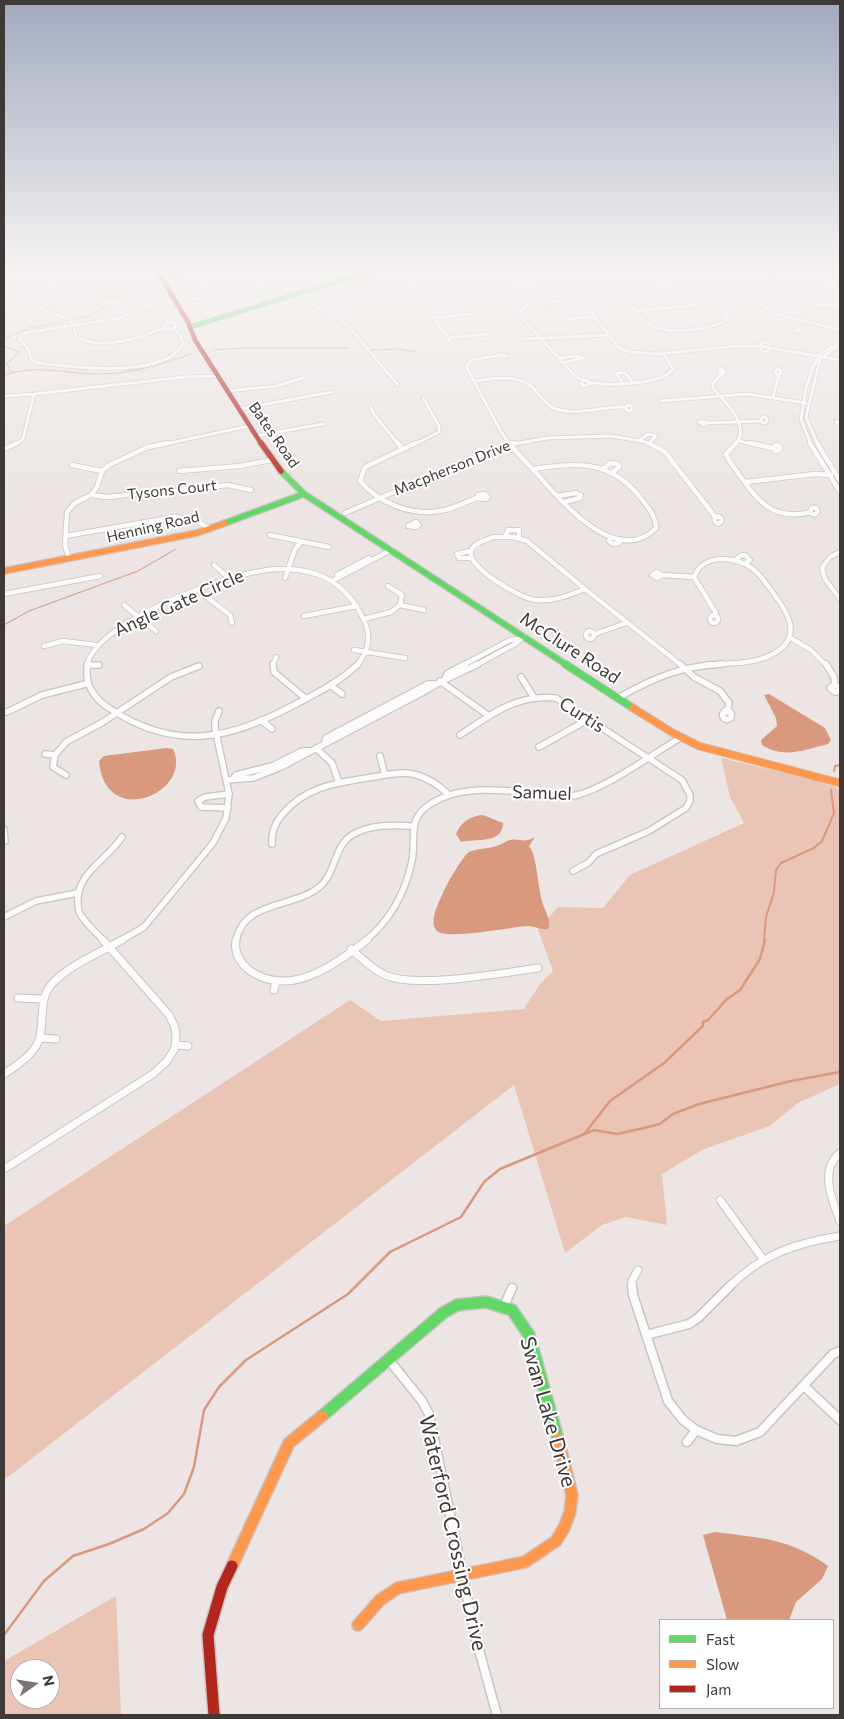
<!DOCTYPE html>
<html>
<head>
<meta charset="utf-8">
<style>
  body { margin:0 }
  #map { position:relative; width:844px; height:1719px; overflow:hidden; background:#ece5e3; font-family:Commissioner,sans-serif }
  canvas { display:block }
  .frame { position:absolute; inset:0; border:5px solid #3e3937; pointer-events:none }
  .legend { position:absolute; left:659px; top:1619px; width:175px; height:90px; box-sizing:border-box; background:#fff; border:1px solid #b2b0af; margin:0; padding:6px 9px; list-style:none; font-size:15px; color:#3e3937 }
  .legend li { display:flex; align-items:center; gap:10px; height:25px }
  .legend b { width:25px; border:1px solid #b2b0af }
  .north { position:absolute; left:10px; top:1659px; width:50px; height:50px; box-sizing:border-box; background:#fff; border:1px solid #b2b0af; border-radius:50%; rotate:77deg; font-size:14px; font-weight:700; line-height:20px; text-align:center; color:#3e3937 }
  .north::after { content:''; display:block; margin:auto; width:18px; height:22px; background:#7b7573; clip-path:polygon(50% 0,100% 100%,50% 72%,0 100%) }
</style>
</head>
<body>
<div id="map">
<canvas width="844" height="1719"></canvas>
<div class="frame"></div>
<ul class="legend">
<li><b style="height:6px;background:#63d668"></b>Fast</li>
<li><b style="height:6px;background:#ff974d"></b>Slow</li>
<li><b style="height:6px;background:#b3261e"></b>Jam</li>
</ul>
<div class="north">N</div>
</div>
<script>
const c = document.querySelector('canvas').getContext('2d');
c.lineJoin = 'round';
function fill(path, color) { c.fillStyle = color; c.fill(path, 'evenodd'); }
function stroke(path, color, width, dash) { c.strokeStyle = color; c.lineWidth = width; c.lineCap = dash ? 'butt' : 'round'; c.setLineDash(dash || []); c.stroke(path); }
function label(font, color, halo, rows, align = 'center') {
  c.font = font + ' Commissioner,sans-serif'; c.lineWidth = 4; c.setLineDash([]); c.textBaseline = 'middle'; c.strokeStyle = halo; c.fillStyle = color; for (const [text, x, y, turn = 0] of rows) {
    c.save(); c.translate(x, y); c.rotate((+turn || 0) * Math.PI / 180); c.textAlign = isNaN(turn) ? turn : align; if (halo) c.strokeText(text, 0, 0); c.fillText(text, 0, 0); c.restore();
  }
}
const green = new Path2D(`
  M721,758L814,780L840,789V1084L798,1103L770,1126L704,1149L662,1174L667,1225L626,1217L602,1225L565,1253L514,1085L4,1480V1226L350,1000L381,1021L524,1009L540,984L553,971L538,930L558,907L603,908L630,875L744,823L730,797Z
  M116,1596L121,1715H4V1661ZM20,1669H50V1699H20Z`);
const water = new Path2D(`
  M769,694L825,728L831,740L828,744C804,750 784,759 762,745L761,740L777,726L776,718L764,695Z
  M167,748L173,749C194,792 105,831 99,761L104,756Z
  M483,815L503,823C503,845 474,838 461,842L456,834C461,822 470,816 483,815Z
  M535,837L529,846C538,856 537,890 544,907C547,915 551,921 548,929C540,930 535,926 527,926C511,927 444,941 436,930C429,920 439,902 443,893C446,885 463,856 469,852C479,848 490,849 499,845C503,844 506,841 510,840C520,838 524,844 535,837Z
  M715,1532C760,1538 790,1538 828,1566L822,1579L796,1602L789,1620H727L703,1535Z`);
const streamFar2 = new Path2D(`
  M169,274L170,268
  M74,319C90,318 93,312 106,309L97,304L105,298L125,296L120,292L137,290L152,281
  M4,341L6,338L29,328L64,322
  M4,346L19,352L7,364L11,372
  M214,350L241,348H348
  M372,350L399,349L416,352
  M4,375C37,364 67,374 100,374C132,374 162,364 191,354
  M4,625L29,611L138,571L176,549`);
const streamFar1 = new Path2D(`
  M834,771L835,766L840,765
  M764,941L766,917L774,892L776,870L781,863L814,848L822,841L834,813L831,790`);
const stream = new Path2D(`
  M585,1133L610,1101L664,1063L703,1026V1022L708,1020L727,999L740,990L760,959L765,940
  M4,1635L44,1581L73,1556L109,1544L144,1529L168,1513L184,1494L194,1467L204,1410L219,1387L246,1360L348,1294L390,1252L461,1217L484,1182L500,1169L594,1130L617,1134L644,1128L660,1124L673,1114L699,1104L791,1081L840,1072`);
const streetFar4 = new Path2D(`
  M253,268L249,272L253,280C277,290 309,281 331,268
  M430,268L411,276L408,284L453,345
  M479,268C503,296 535,286 567,282
  M512,268L511,271L518,270L516,268
  M559,268L562,276L619,348L629,352L659,354L737,346H759L840,360
  M643,268L658,275L688,273
  M840,269L753,277L744,282V287L763,306L776,314L840,330
  M427,271L439,278
  M482,273L510,270
  M685,273L696,284
  M615,275L623,279L633,290
  M161,277C187,273 185,270 203,290
  M54,278L55,275L73,272L76,275
  M408,279L400,276H411
  M21,280L23,269
  M27,280L38,293L63,309L74,326
  M28,280L66,277L108,268
  M21,281C28,302 45,313 66,318
  M744,282L734,279L738,277L747,280
  M696,284L727,316L725,321C708,330 668,335 651,325C640,320 633,308 626,299L627,294L633,290Z
  M263,285L255,289L256,291H267L269,285
  M281,285L286,290L346,323L398,385
  M788,291C805,305 819,307 840,305
  M752,295L840,286
  M4,296L102,277L134,268
  M420,299L455,295
  M580,299L532,304L525,306L520,313L522,318L576,377C582,380 588,382 595,383C611,386 664,384 673,369L663,353
  M636,311L715,303
  M570,317L577,319H568Z
  M434,318L472,314
  M576,318L594,317
  M74,326L76,337C96,348 124,342 145,335C153,332 162,327 171,329C179,330 181,336 183,343C180,347 178,352 173,355C141,376 74,367 37,363L31,359L29,350L19,339L25,333L120,318L143,306L206,298L207,296L195,268
  M163,328L167,322H174L176,325L174,329
  M798,328L802,331L794,330Z
  M448,338L488,334
  M523,339L609,335
  M760 347a5 5 0 1 1 10 0a5 5 0 1 1-10 0Z
  M500,354L507,356H498Z
  M498,356L474,359L468,363L467,368L500,430L510,445
  M559,358L576,356L583,358L563,363
  M775.5 372a2.5 2.5 0 1 1 5 0a2.5 2.5 0 1 1-5 0Z
  M719.5 372a2.5 2.5 0 1 1 5 0a2.5 2.5 0 1 1-5 0Z
  M722,373L713,384V388C725,403 752,424 735,445
  M475,381C497,378 520,373 536,391C542,398 547,406 556,409C578,416 603,406 625,407
  M583,381L581,384L584,386L592,383
  M622,382L617,375L618,373H625L632,381
  M227,391L277,386L305,377
  M34,394L185,377L218,376
  M4,396L34,394L23,439L15,445
  M773,397L779,374
  M661,401L747,394L806,403
  M626 408a3 3 0 1 1 6 0a3 3 0 1 1-6 0Z
  M371,407L373,413L399,445
  M239,409L332,392
  M761 420a3 3 0 1 1 6 0a3 3 0 1 1-6 0Z
  M703,421L707,423L704,425L698,422Z
  M840,421L836,422L840,425
  M707,423L760,421
  M256,436L323,424
  M640,440L648,434L656,436L649,443
  M739,441L756,445
  M161,445L249,426
  M413,445L439,432V426L423,398
  M509,445L547,438L611,436L646,442L651,445
  M811,445L801,419L806,388L813,367L821,353L840,342
  M818,445L806,417L819,363L822,357L837,347`);
const streetFar3 = new Path2D(`
  M398,443L403,450
  M416,443L365,467L360,481C378,503 412,516 440,511C453,509 465,502 477,498
  M509,443C518,454 528,464 538,475C562,502 617,568 656,528C656,516 647,506 640,497C610,460 577,462 533,469
  M649,443L665,452L716,518
  M736,443L726,454L728,459C751,490 766,524 811,512
  M750,443L772,448
  M810,443L840,492
  M817,443L840,481
  M774 448a3 3 0 1 1 6 0a3 3 0 1 1-6 0Z
  M4,449L17,443
  M72,465L102,471
  M603,469L610,463L618,464L619,467L613,472
  M179,471L240,466L272,460
  M746,482L815,474L831,475
  M485,494L488,497L486,499L477,498L478,495Z
  M91,495L107,497L228,485L251,490
  M557,496L576,493L581,495L580,498L564,502
  M810.5 511a3.5 3.5 0 1 1 7 0a3.5 3.5 0 1 1-7 0Z
  M345,513L501,446L516,443
  M714.5 520a3.5 3.5 0 1 1 7 0a3.5 3.5 0 1 1-7 0Z
  M416,522L419,525L417,527L408,526Z
  M270,535L329,547
  M66,536L174,517L193,519L209,528
  M494,537H513L527,541L585,589C569,595 553,602 536,600C521,599 466,567 471,551C474,542 487,540 494,537Z
  M505,537L508,530H519V538
  M611,537L609,541L613,544L619,543L621,539
  M470,551L457,554L459,558H470
  M840,552L830,557L822,568L825,579L840,599
  M69,558L65,545L67,512L75,503L91,495L97,487L102,471L109,465L148,447L168,443
  M735,561L740,556L745,555L750,560L745,564
  M214,565L229,578
  M657,572L662,575L657,578L652,575Z
  M662,575L694,577
  M285,578L295,549L301,542
  M337,578V575L369,558
  M332,581L391,550
  M585,589L681,665
  M199,591L230,615L232,623
  M4,594L100,576
  M124,605L156,631
  M400,605L424,610
  M710 619a4 4 0 1 1 8 0a4 4 0 1 1-8 0Z
  M304,616L357,606
  M364,619L391,612L400,605L402,595L388,586
  M586 635a4 4 0 1 1 8 0a4 4 0 1 1-8 0Z
  M595,634L626,623
  M789,637L811,650L826,665
  M44,646L63,641L96,645
  M354,650L405,658
  M87,665C97,621 225,575 267,570C283,568 300,569 316,574C338,581 352,597 362,616C372,634 370,650 357,665
  M273,665L276,657
  M463,665L510,640L518,639
  M476,665L515,644L524,636
  M705,665C726,663 753,665 773,654C803,637 789,614 773,593C767,585 761,575 753,569C735,556 703,553 694,577L716,613L715,616`);
const streetFar2 = new Path2D(`
  M88,664C83,684 95,700 112,710C179,753 232,738 298,703C319,692 341,681 358,664
  M273,664L274,672L305,698
  M680,664L694,677L720,691L729,703L727,712
  M826,664L834,677L835,685
  M87,665H99
  M521,677L533,696
  M445,679L447,674L465,664
  M440,681L489,716
  M330,685L342,694
  M840,687L834,685L830,688L835,692L840,691
  M618,698C653,678 681,666 722,664
  M722.5 715a4.5 4.5 0 1 1 9 0a4.5 4.5 0 1 1-9 0Z
  M7,712L42,695L86,684
  M261,720L272,729
  M460,735C492,714 516,694 556,698L682,780L690,795V801L686,808L649,831L596,854L588,863L573,871
  M324,744L326,738L428,684H435
  M539,747L589,719
  M316,748L332,763L339,783
  M45,754L55,755
  M380,756L385,775
  M66,775L53,767L55,755L66,742L103,722L171,677L199,666
  M233,779L236,775L272,766L302,751H311
  M227,780L253,778L281,767L425,691C442,680 460,673 478,664
  M228,808L201,807L198,801L205,797L229,794
  M4,829L5,841
  M272,844C271,833 274,825 281,816C303,788 334,783 367,778C382,776 397,771 413,774C427,777 439,785 449,795
  M4,917L36,901L77,893
  M104,941C96,932 86,924 80,914C78,911 78,907 78,903C75,874 108,859 122,837
  M120,941L144,927L213,843L226,818L229,794L215,728V721L219,711
  M236,941C243,901 292,908 318,888C336,875 333,847 352,835C370,824 393,825 412,826
  M365,941C391,920 405,893 412,861C416,843 408,821 425,808C456,783 503,790 539,794C552,796 564,798 577,795C608,787 651,755 680,738`);
const streetFar1 = new Path2D(`
  M236,940C234,952 239,962 249,970C289,999 335,965 367,940
  M351,949C361,958 372,969 385,975C417,989 501,973 538,968
  M274,990L276,981
  M18,998L43,999
  M40,1038L56,1039
  M176,1045L188,1046
  M4,1074C17,1065 37,1053 40,1036C44,1018 39,1000 51,985C67,966 101,952 122,940
  M840,1153C819,1170 832,1200 840,1221
  M4,1169L153,1074L167,1061L175,1048L176,1033L174,1025L169,1015L103,940
  M720,1200L763,1259
  M632,1287V1281L638,1270
  M729,1287C762,1254 796,1243 840,1236`);
const street = new Path2D(`
  M632,1285L633,1295L668,1401L683,1420L696,1430L717,1439L736,1441L760,1432L833,1354L840,1351
  M504,1306L512,1288
  M646,1335L689,1324L698,1318L731,1285
  M389,1360L422,1401L429,1414L476,1639L497,1715
  M804,1386L840,1420
  M687,1442L696,1430`);
const fastFar3 = new Path2D(`
  M8,268H44
  M190,327L380,268`);
const fastFar2 = new Path2D(`
  M281,471L304,494L567,665
  M225,523L304,494`);
const fastFar1 = new Path2D(`
  M565,664L633,708`);
const fast = new Path2D(`
  M322,1416L443,1313L457,1305L486,1302L512,1310L529,1335L558,1439`);
const slowFar2 = new Path2D(`
  M4,571L197,533L225,523`);
const slowFar1 = new Path2D(`
  M633,708L673,733L699,746L840,783`);
const slow = new Path2D(`
  M232,1566L289,1443L322,1416
  M358,1625L380,1600L398,1588L525,1562L556,1541L564,1528L570,1512L572,1495L558,1439`);
const jamFar2 = new Path2D(`
  M148,268L161,277L188,322L195,340L262,445`);
const jamFar1 = new Path2D(`
  M261,443L281,471`);
const jam = new Path2D(`
  M214,1715L208,1635L222,1587L232,1566`);
const farStreetnames = [
  ["Bates Road",274,435,55],
  ["Macpherson Drive",452,468,-22],
  ["Tysons Court",172,490,-6],
  ["Henning Road",153,527,-13]
];
const streetNames = [
  ["Angle Gate Circle",179,603,-24],
  ["McClure Road",570,648,33],
  ["Curtis",582,715,32],
  ["Samuel",542,793,2]
];
const nearStreetnames = [
  ["Swan Lake Drive",548,1412,74],
  ["Waterford Crossing Drive",453,1533,77]
];
fill(green, '#eac5b6');
fill(water, '#d8997e');
stroke(streamFar2, '#d8997e', 1);
stroke(streamFar1, '#d8997e', 2);
stroke(stream, '#d8997e', 2.5);
stroke(streetFar4, '#c9c3c2', 4.5);
stroke(streetFar3, '#c9c3c2', 6);
stroke(streetFar2, '#c9c3c2', 8);
stroke(streetFar1, '#c9c3c2', 9);
stroke(street, '#c9c3c2', 11);
stroke(fastFar3, '#c9c3c2', 5.5);
stroke(fastFar2, '#c9c3c2', 8);
stroke(fastFar1, '#c9c3c2', 9);
stroke(fast, '#c9c3c2', 14);
stroke(slowFar2, '#c9c3c2', 8);
stroke(slowFar1, '#c9c3c2', 9);
stroke(slow, '#c9c3c2', 14);
stroke(jamFar2, '#c9c3c2', 5.5);
stroke(jamFar1, '#c9c3c2', 8);
stroke(jam, '#c9c3c2', 14);
stroke(streetFar4, '#fcfbfb', 3);
stroke(streetFar3, '#fcfbfb', 4.5);
stroke(streetFar2, '#fcfbfb', 5.5);
stroke(streetFar1, '#fcfbfb', 7);
stroke(street, '#fcfbfb', 8);
stroke(fastFar3, '#63d668', 4.5);
stroke(fastFar2, '#63d668', 5.5);
stroke(fastFar1, '#63d668', 7);
stroke(fast, '#63d668', 11);
stroke(slowFar2, '#ff974d', 5.5);
stroke(slowFar1, '#ff974d', 7);
stroke(slow, '#ff974d', 11);
stroke(jamFar2, '#b3261e', 4.5);
stroke(jamFar1, '#b3261e', 5.5);
stroke(jam, '#b3261e', 11);
const sky = c.createLinearGradient(0, 0, 0, 509);
sky.addColorStop(0, '#a1a9be');
sky.addColorStop(0.53, '#f6f3f2');
sky.addColorStop(1, '#f6f3f200');
c.fillStyle = sky;
c.fillRect(0, 0, 844, 509);
label('15px', '#3e3937', '#fff', farStreetnames);
label('18px', '#3e3937', '#fff', streetNames);
label('21px', '#3e3937', '#fff', nearStreetnames);
</script>
</body>
</html>
